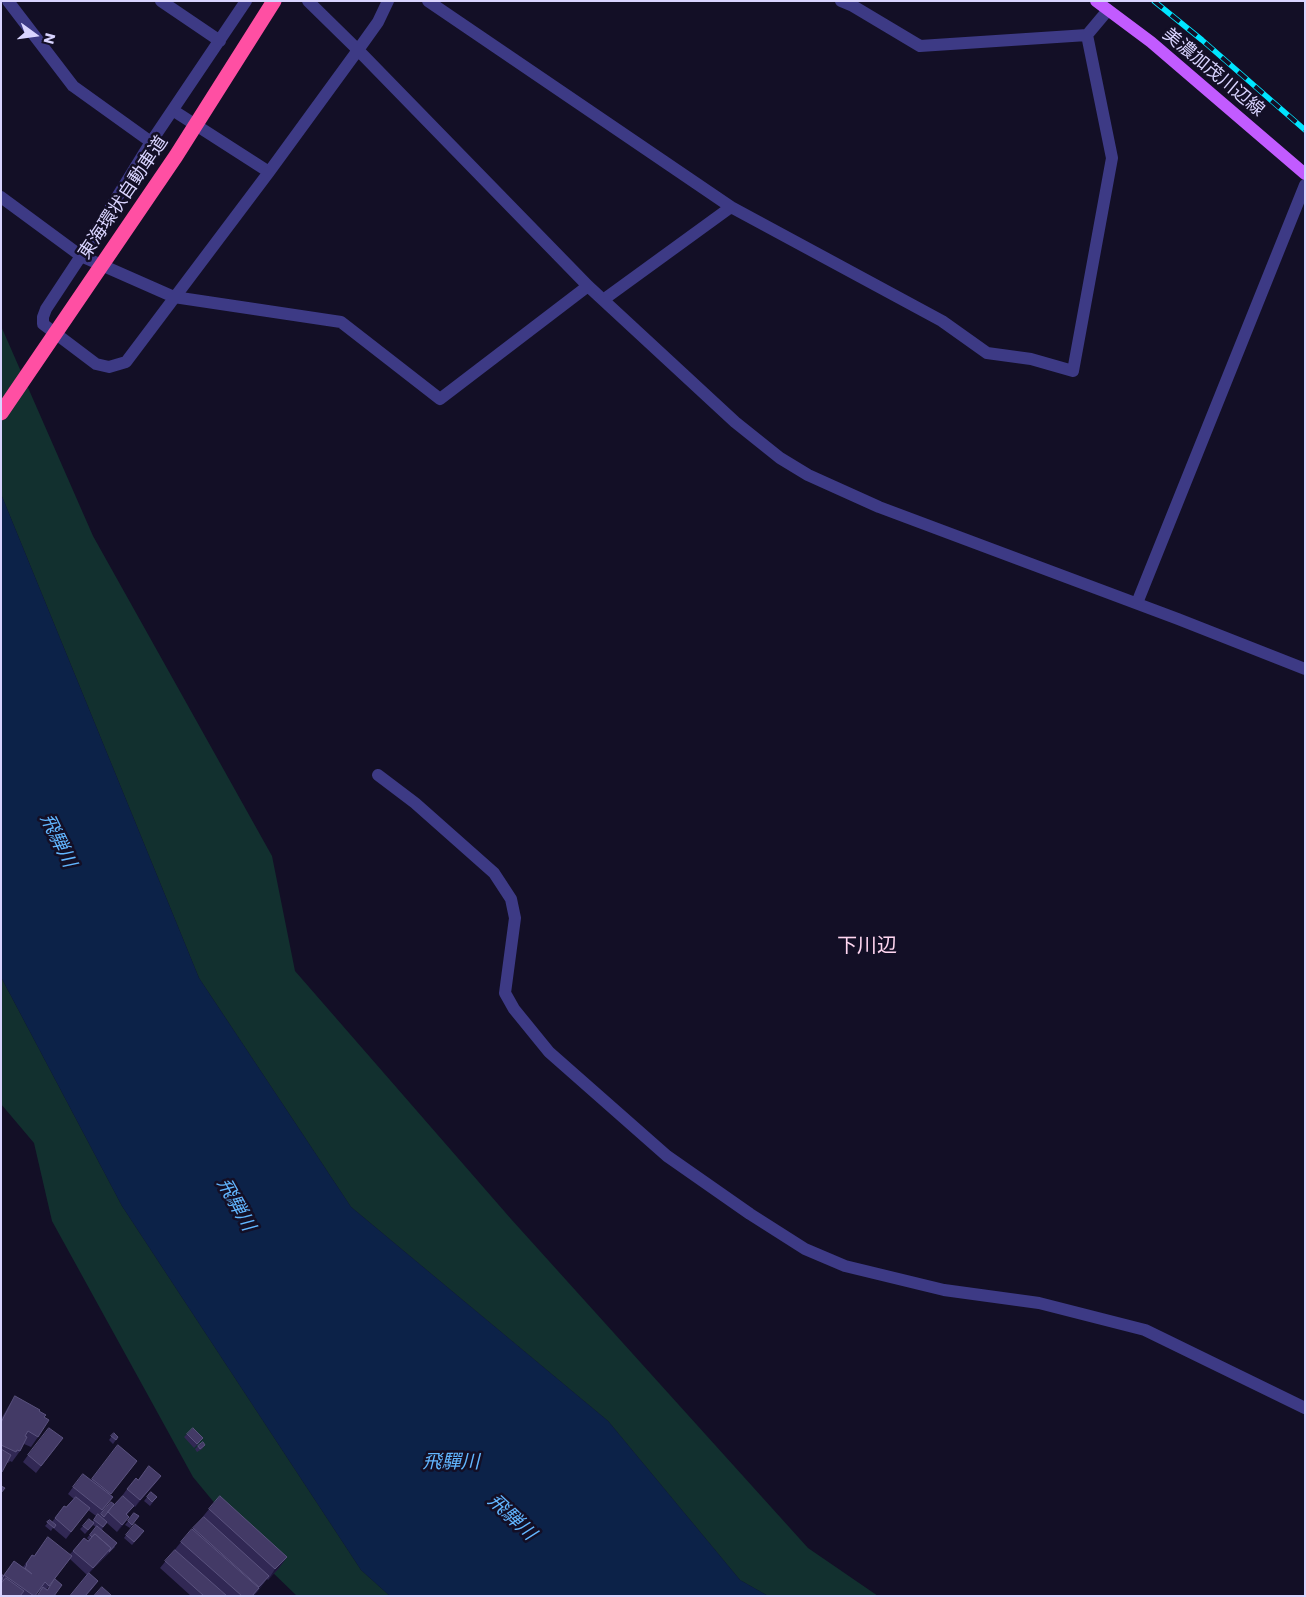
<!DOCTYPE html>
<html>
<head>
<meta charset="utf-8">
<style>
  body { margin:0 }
  #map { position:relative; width:1306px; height:1597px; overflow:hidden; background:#130f26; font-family:Poppins,sans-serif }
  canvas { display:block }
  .frame { position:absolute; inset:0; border:2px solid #d9d4ff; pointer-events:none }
  .north { position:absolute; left:10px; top:10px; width:50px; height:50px; -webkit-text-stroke:4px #130f26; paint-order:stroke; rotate:104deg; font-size:14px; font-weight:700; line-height:20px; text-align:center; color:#d9d4ff }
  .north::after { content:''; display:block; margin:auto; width:18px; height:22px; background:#d9d4ff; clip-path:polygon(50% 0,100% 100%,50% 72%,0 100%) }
</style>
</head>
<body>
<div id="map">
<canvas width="1306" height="1597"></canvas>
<div class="frame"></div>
<div class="north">N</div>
</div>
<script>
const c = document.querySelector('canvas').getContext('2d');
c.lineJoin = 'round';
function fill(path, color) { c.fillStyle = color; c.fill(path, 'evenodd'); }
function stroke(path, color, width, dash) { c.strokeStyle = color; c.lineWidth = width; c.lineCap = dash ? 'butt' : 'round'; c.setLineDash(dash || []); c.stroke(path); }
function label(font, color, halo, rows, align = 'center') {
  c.font = font + ' Poppins,"Noto Sans JP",sans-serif'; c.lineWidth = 5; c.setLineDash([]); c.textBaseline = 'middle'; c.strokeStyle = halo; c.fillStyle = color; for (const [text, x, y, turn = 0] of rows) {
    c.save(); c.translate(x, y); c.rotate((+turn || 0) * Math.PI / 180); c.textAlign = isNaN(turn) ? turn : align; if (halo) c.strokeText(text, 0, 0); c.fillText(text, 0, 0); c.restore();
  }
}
const green = new Path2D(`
  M1,326L93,536L272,856L295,971L511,1219L808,1548L878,1596H768L740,1580L608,1421L351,1207L199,978L1,494Z
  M1,977L122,1206L361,1570L390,1596H297L269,1569L193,1477L52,1221L34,1143L1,1104Z`);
const water = new Path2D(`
  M1,494L199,978L351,1207L608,1421L740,1580L768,1596H390L361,1570L122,1206L1,977Z`);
const minor = new Path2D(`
  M8,1L73,86L151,142
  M161,1L220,41
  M246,1L151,142L81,256L46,309L43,317V324L96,364L109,367L126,362L269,172L358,50L588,286L735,422L780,458L808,475L879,507L1178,619L1305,669
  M308,1L358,50L378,22L388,1
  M428,1L731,207L942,321L987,353L1031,359L1073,371L1112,158L1087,35
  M841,1L853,6L920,46L1087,35L1108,10
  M174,111L269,172
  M1,197L81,256L174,297L341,322L440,399L588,286
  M603,300L731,207
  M1137,603L1305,185
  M378,775L415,803L494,873L511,899L515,918L505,993L514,1009L549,1052L667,1156L750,1214L805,1249L845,1266L944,1290L1039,1303L1145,1330L1305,1408`);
const major = new Path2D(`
  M1096,1L1151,42L1305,174`);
const highway = new Path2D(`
  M1,413L176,156L274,1`);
const rail = new Path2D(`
  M1154,1L1202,40L1305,130`);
const wall = new Path2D(`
  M15,1396L39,1411L44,1417L38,1437L31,1447L24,1444L20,1451L12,1462L10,1461L8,1463H7L1,1474V1419L8,1407Z
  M114,1433L118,1437L113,1444L109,1440Z
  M187,1434L200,1442L194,1448L184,1437Z
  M63,1438L36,1473L23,1462L28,1455Z
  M118,1445L137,1461L110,1495L113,1497L100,1515L111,1502L112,1508L122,1496L127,1489L138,1480L161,1476L135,1507L134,1506L127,1515L124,1524L117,1532L107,1523L102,1529L115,1547L89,1573L98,1581L93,1588L86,1596H70L87,1575L70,1559L46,1590L54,1596L40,1590L35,1596H1V1574L4,1576L14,1561L23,1567L32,1555L34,1556L70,1554L73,1551L89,1540L87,1538L96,1527L93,1525L85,1534L80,1529L83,1526L92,1522L96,1516L88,1510L66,1539L53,1528L51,1531L45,1526L50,1520L52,1522L55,1518L74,1499L68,1494L73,1487L91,1480Z
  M205,1445L202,1449L197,1452L195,1449L198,1446Z
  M151,1492L157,1497L150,1506L144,1501Z
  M209,1509L287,1557L279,1568L268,1580L267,1579L254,1596H191L160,1568L181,1542L201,1519Z
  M134,1513L139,1516L130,1528L125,1525Z
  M126,1535H141L132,1545L124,1538Z`);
const shadedWall = new Path2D(`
  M161,1476L156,1483L135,1507L140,1500Z
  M129,1517L124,1524L117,1532L122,1525Z
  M111,1548L106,1555L88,1575L93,1568Z
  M287,1557L279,1568L268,1580L275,1569Z
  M269,1576L254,1596H252L259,1587Z`);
const building = new Path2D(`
  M15,1396L40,1410L39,1411L46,1415L44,1417L49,1420L38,1437L28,1431L25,1436L27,1437L20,1451L17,1450L16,1452L1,1445V1423Z
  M49,1428L63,1438L41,1466L28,1455Z
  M193,1428L203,1438L197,1444L187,1434Z
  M114,1433L118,1437L116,1440L111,1436Z
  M203,1442L205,1445L200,1449L198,1446Z
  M118,1445L137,1461L111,1494L92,1479Z
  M1,1449L11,1455L2,1472H1Z
  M149,1466L161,1476L140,1500L127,1489L136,1478L138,1480Z
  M83,1474L113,1497L102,1510L73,1487Z
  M1,1486L5,1488L1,1493Z
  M151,1492L157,1497L152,1502L147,1497Z
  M123,1496L134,1506L126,1514L129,1517L122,1525L108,1512Z
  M220,1496L287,1557L275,1569L209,1509Z
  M76,1497L90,1508L71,1532L55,1518L64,1506L66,1507Z
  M111,1502L114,1504L104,1517L101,1514Z
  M134,1513L139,1516L132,1525L128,1521Z
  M98,1514L107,1522L103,1527L94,1520Z
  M204,1517L269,1576L259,1587L193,1528Z
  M89,1519L94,1523L88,1530L83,1526Z
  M50,1520L56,1525L54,1528L47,1522Z
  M135,1524L144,1531L134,1542L126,1535Z
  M97,1526L117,1543L109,1552L111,1548L95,1534L92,1537L90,1535Z
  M192,1529L259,1588L252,1596H242L181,1542Z
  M95,1534L111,1548L93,1568L73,1551L84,1538L88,1541Z
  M48,1537L72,1556L49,1586L45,1582L35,1596H34L4,1575L14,1561L32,1574L25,1568L27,1565L26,1564L32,1555L34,1556Z
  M175,1550L227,1596H204L165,1561Z
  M89,1573L98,1581L85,1596H70Z
  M1,1574L4,1576L2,1578L3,1579L1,1582Z
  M6,1578L24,1591L20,1596H1V1584Z
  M55,1579L62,1585L54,1596H37L43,1587L47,1590Z
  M102,1587L111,1595L110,1596H94Z`);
const streetNames = [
  ["美濃加茂川辺線",1213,73,40],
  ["東海環状自動車道",124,198,-56]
];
const waterNames = [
  ["飛騨川",57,841,64],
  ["飛騨川",235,1205,61],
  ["飛驒川",451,1463],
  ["飛騨川",511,1518,43]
];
const quarterNames = [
  ["下川辺",867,947]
];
fill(green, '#12302f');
fill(water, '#0c2248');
stroke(minor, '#3d3a85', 12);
stroke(major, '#c25bff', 12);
stroke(highway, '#ff4fa3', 15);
stroke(rail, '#00e5ff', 5.5);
stroke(rail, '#130f26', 4, [11]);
fill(wall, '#312854');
fill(shadedWall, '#1d163a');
fill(building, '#433a66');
stroke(building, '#5a527e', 1);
label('18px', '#d9d4ff', '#130f26', streetNames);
label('italic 19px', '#62b6ff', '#130f26', waterNames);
label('20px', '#ffd6f0', '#130f26', quarterNames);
</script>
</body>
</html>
